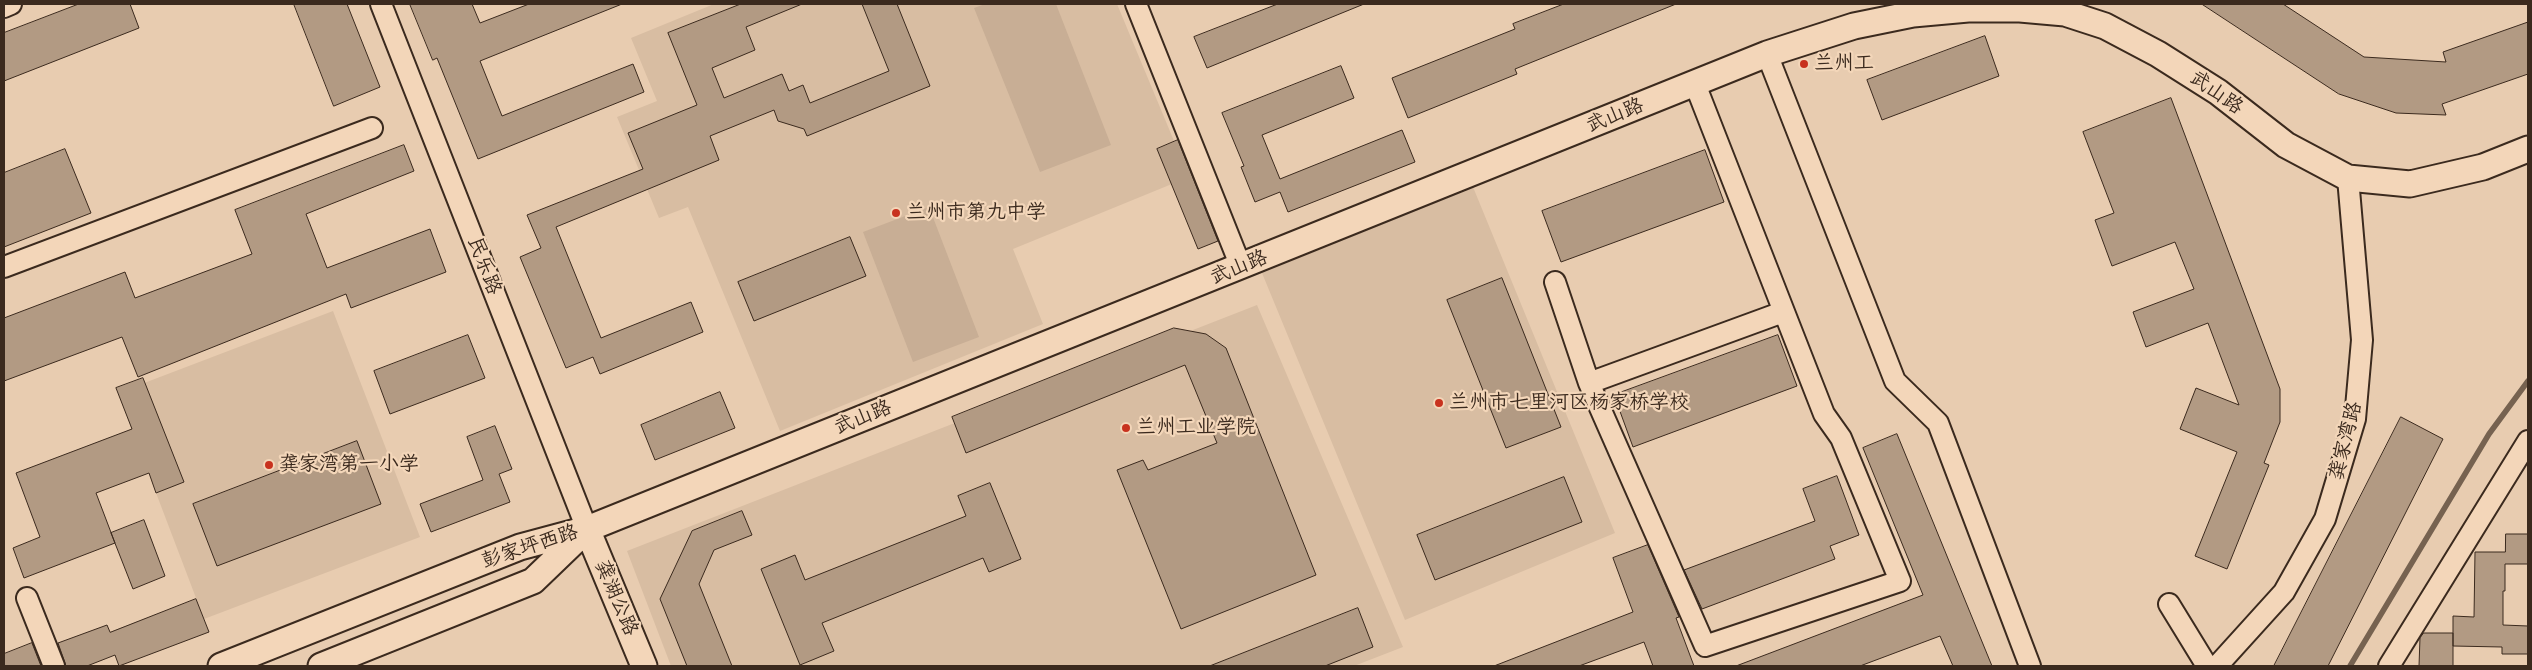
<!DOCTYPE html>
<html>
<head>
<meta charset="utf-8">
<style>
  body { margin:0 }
  #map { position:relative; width:2532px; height:670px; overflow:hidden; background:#e8ccb0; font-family:Caveat,sans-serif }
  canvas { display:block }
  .frame { position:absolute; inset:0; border:5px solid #3b2a1e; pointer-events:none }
</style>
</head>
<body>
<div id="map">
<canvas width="2532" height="670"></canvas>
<div class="frame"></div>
</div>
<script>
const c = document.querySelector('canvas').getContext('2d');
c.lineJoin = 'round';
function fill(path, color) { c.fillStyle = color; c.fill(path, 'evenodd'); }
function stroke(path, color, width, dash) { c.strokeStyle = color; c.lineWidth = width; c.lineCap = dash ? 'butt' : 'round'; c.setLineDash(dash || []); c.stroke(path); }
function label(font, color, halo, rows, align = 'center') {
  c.font = font + ' Caveat,"LXGW WenKai TC",sans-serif'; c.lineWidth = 4.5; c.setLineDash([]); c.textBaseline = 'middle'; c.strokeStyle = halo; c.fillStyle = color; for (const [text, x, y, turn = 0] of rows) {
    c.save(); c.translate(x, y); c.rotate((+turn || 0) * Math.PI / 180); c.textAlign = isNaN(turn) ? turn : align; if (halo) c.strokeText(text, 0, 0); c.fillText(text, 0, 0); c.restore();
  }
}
const built = new Path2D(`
  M714,4H1117L1189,177L1013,249L1043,324L780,431L688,207L659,218L617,117L657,101L631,38Z
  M1473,187L1615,533L1405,620L1262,273Z
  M1257,305L1403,647L1354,666H671L627,551Z
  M333,311L420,537L204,619L118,393Z`);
const green = new Path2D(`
  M985,4H1056L1111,145L1040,172L974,8Z
  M929,207L979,337L913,362L863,232Z`);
const stream = new Path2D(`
  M2350,666L2489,434L2528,381`);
const building = new Path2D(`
  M79,4H130L139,28L4,81V33Z
  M294,4H347L380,87L334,106Z
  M410,4H472L480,23L529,4H622L480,61L502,116L633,64L644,92L478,159L437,58L433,60Z
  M741,4H802L746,27L755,50L712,68L724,98L782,74L789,91L803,85L810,103L889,71L862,4H897L930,86L807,136L804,129L778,121L774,110L710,136L719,160L556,227L601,338L691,302L703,332L600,374L593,357L566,368L520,257L541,248L527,215L643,169L628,133L697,105L668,33Z
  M1278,4H1364L1207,68L1194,37Z
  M1564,4H1676L1515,69L1517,74L1408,118L1392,78L1515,29L1513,24Z
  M2202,4H2283L2364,57L2446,62L2443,52L2528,22V74L2442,104L2446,115L2396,113L2339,94Z
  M1985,36L1999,76L1882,120L1867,80Z
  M1341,66L1354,98L1262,135L1280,179L1402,130L1415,162L1288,212L1280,192L1255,202L1241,167L1244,166L1222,113Z
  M2171,98L2280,389V422L2264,463L2269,465L2227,569L2195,556L2237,452L2180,429L2196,388L2239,405L2208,323L2146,347L2133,312L2194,289L2175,242L2112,266L2095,220L2114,213L2083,132Z
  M1178,140L1218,241L1198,249L1157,149Z
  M404,145L414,171L306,214L327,268L430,229L446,272L351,308L346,294L138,377L122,337L4,381V318L125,272L135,298L252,254L235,210Z
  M65,149L91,213L4,247V173Z
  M1705,150L1724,202L1561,262L1542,211Z
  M850,237L866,276L754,321L738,282Z
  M1502,278L1561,427L1506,448L1447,300Z
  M1174,328L1206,334L1226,348L1316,575L1181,629L1117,470L1143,460L1148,470L1217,443L1185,365L966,453L952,417Z
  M468,335L485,378L390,414L374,371Z
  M1778,335L1797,386L1633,447L1614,395Z
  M143,378L184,482L156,493L149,473L96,493L115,543L24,578L13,548L40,537L16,473L132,429L116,388Z
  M720,392L735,428L655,460L641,425Z
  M2401,417L2443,439L2328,666H2274Z
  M495,426L512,469L499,474L510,502L431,532L420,504L483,480L467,437Z
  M1897,434L1992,666H1953L1940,636L1860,666H1736L1923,595L1863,448Z
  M357,441L381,504L217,566L193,504Z
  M1837,476L1859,535L1830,546L1835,559L1702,609L1684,570L1815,521L1803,489Z
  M1564,477L1582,522L1435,580L1417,535Z
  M990,483L1021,559L989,572L983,558L822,623L834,651L800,665L761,569L795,555L805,580L966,516L958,496Z
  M742,511L752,535L714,550L699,584L732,666H687L660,599L692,531Z
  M144,520L165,576L133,589L111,533Z
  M2506,534H2528V564H2505V591H2503V625L2528,626V654H2502V647L2453,646V616L2474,617L2475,552H2505Z
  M1648,545L1679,617L1676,618L1694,666H1653L1644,642L1579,666H1494L1633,612L1613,558Z
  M196,599L209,632L119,666L115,655L87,666H66L58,643L107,625L110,632Z
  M1358,608L1373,647L1325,666H1210Z
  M2424,633H2453V666H2419L2420,638Z
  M32,643L41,666H4V654Z`);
const minor = new Path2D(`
  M381,4L587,529
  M1136,4L1241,267
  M4,7L11,4
  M1767,54L1895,381L1938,423L2030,666
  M4,267L372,128
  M1555,282L1589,383L1783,312
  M1589,383L1705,646L1900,581L1841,438L1824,414L1695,84
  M27,598L54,666
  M2169,604L2207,666
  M2217,666L2284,592L2325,519L2355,419L2362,340L2348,178
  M2389,666L2528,441`);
const major = new Path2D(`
  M587,529L644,666
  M221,666L520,547L587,529L1767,54L1854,26L1913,14L1968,9H2020L2065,13L2105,26L2158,54L2218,92L2286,145L2348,178L2410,184L2483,167L2528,149
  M321,666L533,581L585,531`);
const markers = [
  [1804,64,5,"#c8321e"],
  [896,213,5,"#c8321e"],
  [1439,403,5,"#c8321e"],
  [1126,428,5,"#c8321e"],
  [269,465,5,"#c8321e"]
];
const poiNames = [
  ["兰州工",1814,64],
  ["兰州市第九中学",906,213],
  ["兰州市七里河区杨家桥学校",1449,403],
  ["兰州工业学院",1136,428],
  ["龚家湾第一小学",279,465]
];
const streetNames = [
  ["武山路",2216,93,35],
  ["武山路",1615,116,-22],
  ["民乐路",484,266,69],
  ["武山路",1239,268,-22],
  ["武山路",863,418,-22],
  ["龚家湾路",2346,441,-76],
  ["彭家坪西路",530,547,-18],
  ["龚湖公路",616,598,67]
];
fill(built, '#d8bda2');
fill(green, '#c8ae95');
stroke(stream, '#766250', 5.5);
fill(building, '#b29a83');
stroke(building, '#3b2a1e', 1);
stroke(minor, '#3b2a1e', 24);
stroke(major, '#3b2a1e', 29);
stroke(minor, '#f3d6b9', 20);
stroke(major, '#f3d6b9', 25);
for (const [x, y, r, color] of markers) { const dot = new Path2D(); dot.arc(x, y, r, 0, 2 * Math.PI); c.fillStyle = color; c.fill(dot); stroke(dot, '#f3d6b9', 2); }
label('20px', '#3b2a1e', '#f3d6b9', poiNames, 'left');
label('20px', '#3b2a1e', '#f3d6b9', streetNames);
</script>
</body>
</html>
